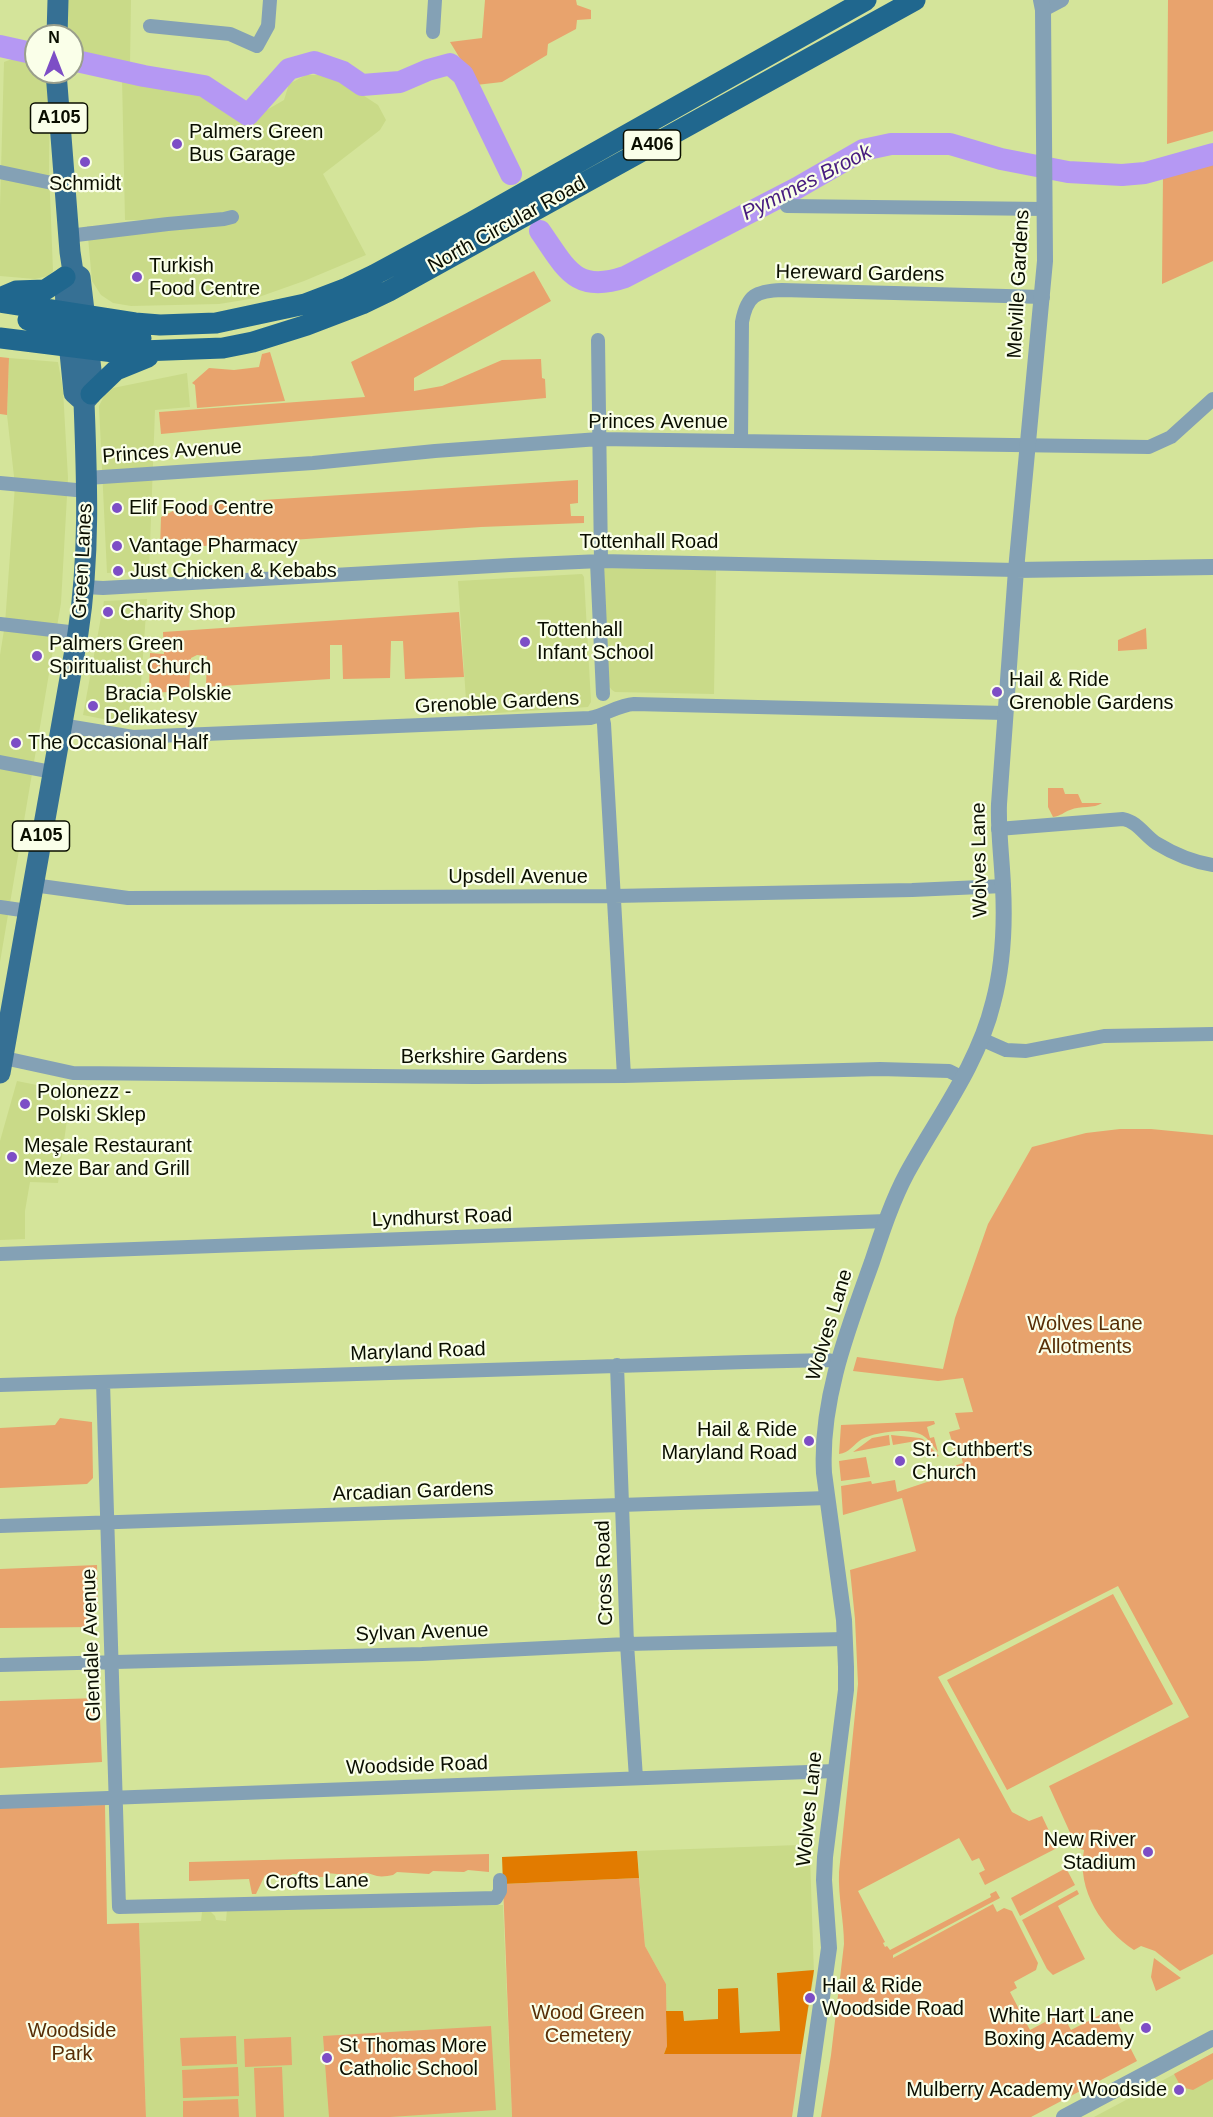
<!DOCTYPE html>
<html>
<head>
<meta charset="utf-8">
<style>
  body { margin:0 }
  #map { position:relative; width:1213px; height:2117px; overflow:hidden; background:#d4e49a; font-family:Arial,sans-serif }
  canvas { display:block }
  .north { position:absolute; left:24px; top:24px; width:60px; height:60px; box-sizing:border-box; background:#faffe9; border:2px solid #9a9f8c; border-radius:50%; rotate:0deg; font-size:16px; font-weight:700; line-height:24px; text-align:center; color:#0a0e00 }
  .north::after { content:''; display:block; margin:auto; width:21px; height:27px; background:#7d4ec6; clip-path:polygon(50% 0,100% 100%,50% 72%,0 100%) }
</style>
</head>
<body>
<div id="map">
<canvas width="1213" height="2117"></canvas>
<div class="north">N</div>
</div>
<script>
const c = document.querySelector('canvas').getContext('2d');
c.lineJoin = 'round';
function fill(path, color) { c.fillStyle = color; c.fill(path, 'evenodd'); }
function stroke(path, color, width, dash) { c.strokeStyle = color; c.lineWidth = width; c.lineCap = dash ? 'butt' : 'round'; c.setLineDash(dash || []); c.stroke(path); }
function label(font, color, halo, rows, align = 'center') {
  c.font = font + ' Arial,sans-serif'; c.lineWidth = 4.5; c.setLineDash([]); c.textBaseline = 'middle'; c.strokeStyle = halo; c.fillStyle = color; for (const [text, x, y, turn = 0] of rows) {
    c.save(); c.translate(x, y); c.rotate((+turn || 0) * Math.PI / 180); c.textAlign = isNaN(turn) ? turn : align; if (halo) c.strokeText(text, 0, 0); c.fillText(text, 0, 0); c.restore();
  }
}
const built = new Path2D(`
  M68,0H131L130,64L72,54V36H66Z
  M36,50V72H50L49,170L53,271L48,276L35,279L0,276V207L4,62Z
  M306,75H332L378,105L386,120L380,130L323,174L366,255L304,281L256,298L219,304L131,306L113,303L101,295L92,281L87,226L146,227L151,220H125L122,77L211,94L246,122L284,100L289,84Z
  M9,358L58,362L63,390L68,478L61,603L0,962V655L5,624L15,485L7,415Z
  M187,373L190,407L155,410L149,572L107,573L99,406L104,396L113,388Z
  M604,568L716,570L714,694L615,692L612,690L608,685Z
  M582,574L584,577L591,702L588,707L467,715L458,581Z
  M147,599L138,726L83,715L104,601Z
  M17,1081L71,1092L58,1183L30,1182L25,1211V1239L0,1240V1141Z
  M798,1845V1856H810L814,1975L801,2054H664L667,2046L666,1984L645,1946L637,1851Z
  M503,1905L512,2117H146L139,1923L201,1921L202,1912H211L215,1916L216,1920L226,1921L227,1909Z
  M1213,2053V2117H1094L1169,2077Z`);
const green = new Path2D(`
  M485,0H576L577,5L591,10V19L577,20L576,29L548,44L547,55L502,82L476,85L450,42L482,38Z
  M1168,0H1213V131L1167,144Z
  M1213,161V261L1162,284L1163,175Z
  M534,271L551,301L414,378V391L442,386L502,360L541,359L542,378L545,379L546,398L161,434L159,412L365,397L351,362Z
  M270,352L285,401L197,408L195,385L192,383L209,368L234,370L259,367L262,354Z
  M0,357L9,358L7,415L0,414Z
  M578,480V503L570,504L571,516H584V523L481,527L160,549L161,517L173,511L231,502Z
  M459,612L464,677L405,679L403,641H391L390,678L343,679L342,645H330V679L206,687L207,656L197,655L191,658L189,691L149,693L150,653L164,654L163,632Z
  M1146,628L1147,649L1118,651V640Z
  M1048,788H1063L1065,794H1078L1082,803H1102C1094,809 1081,805 1070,810C1064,812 1061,816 1053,817L1048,807Z
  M1120,1129H1151L1213,1135V1954L1180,1971L1155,1951L1141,1946L1134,1950C1103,1930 1076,1890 1084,1850L1077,1848L1049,1786L1189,1717L1118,1586L938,1677L1012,1812L1029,1821L1042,1816L1057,1848L985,1885L979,1873L985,1870L979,1858L972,1861L959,1838L858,1891L885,1942L883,1943L885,1947L887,1946L890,1950L991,1897L990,1894L996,1891L1000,1898L893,1955V1958L993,1904L997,1912L1004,1908L1012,1911L1038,1963L1036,1970L1014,1982L1017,1988L1010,1992L1030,2030L1062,2013L1071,2030L1100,2015L1105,2016L1110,2013L1113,2014L1137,2061L1031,2117H821L831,2055L844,1944C844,1920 838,1897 839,1872L858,1684L855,1619L850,1570L916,1551L902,1498L843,1515L841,1486L871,1481L872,1484L895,1480L897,1492L939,1478V1471L963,1463L960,1453L956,1454L949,1432L960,1429L955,1413L973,1412L963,1378L938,1381L853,1371L857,1357L943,1369L955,1318L988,1224L1032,1147L1086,1133Z
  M60,1418L92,1422L93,1478L87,1484L0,1488V1428L55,1425Z
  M934,1421L935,1424L927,1427L930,1438L934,1437L938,1452C934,1447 928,1438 922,1435C908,1427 875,1432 862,1439C854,1444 849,1453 839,1454L841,1425Z
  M889,1435L890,1445L853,1452L872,1438Z
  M891,1435L920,1438L923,1439L939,1456L933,1458L932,1454L925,1455L922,1440L893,1445Z
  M866,1457L870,1477L841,1481L839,1461Z
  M97,1565L98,1609H92V1627L0,1628V1569Z
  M1113,1594L1173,1704L1007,1790L947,1680Z
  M99,1698L102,1762L0,1768V1701Z
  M105,1805L107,1924L139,1923L146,2117H0V1808Z
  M489,1854V1872L468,1870L464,1872L433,1871L429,1874L397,1872L393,1875C388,1876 382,1877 377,1876C369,1874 365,1870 357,1876L327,1873L323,1877H304L300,1874H292L290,1877H267L265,1875L256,1894H252L249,1879L189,1881V1862Z
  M1066,1868L1075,1885L1020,1916L1011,1898Z
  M639,1878L645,1946L666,1984L667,2046L664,2054H801L792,2117H512L503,1884Z
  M1077,1890L1079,1894L1058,1906L1085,1959L1053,1975L1047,1969L1022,1920Z
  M1154,1958L1181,1978L1156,1991L1151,1977Z
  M491,2026L496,2110L390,2117H329L323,2036Z
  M236,2036L237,2064L182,2066L180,2038Z
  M291,2037L292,2065L245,2067L244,2039Z
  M1213,2053V2079L1193,2090L1181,2087L1174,2074Z
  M238,2067L239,2096L183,2098L182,2070Z
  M282,2067L284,2117H256L254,2068Z
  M238,2099L239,2117H183V2101Z`);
const forest = new Path2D(`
  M637,1851L639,1878L503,1884L502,1857Z
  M814,1970L801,2054H664L667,2046L666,2011H683L684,2021L718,2019V1989L738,1988L740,2033L780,2031L777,1973Z`);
const river = new Path2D(`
  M0,46L36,54
  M72,60L144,76L204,86L248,115L289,69L314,62L343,72L362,85L400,82L428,70L450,64L463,75L511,174
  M540,231C566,268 575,294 625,277L797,188L863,150L891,144H950L1001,159L1068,172L1122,175L1145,173L1213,154`);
const minor = new Path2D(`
  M1043,10L1062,0
  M150,26L230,34L257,46L268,26L270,0
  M433,32L435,0
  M0,172L52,183L64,182
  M787,206L1045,209
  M68,236L168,224L224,219L232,217
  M598,340L601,561
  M741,441L742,322C747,295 756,291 782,290L1043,297
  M87,478L313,463L435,451L599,439L1149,447L1171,437L1213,399
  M0,483L87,491
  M597,562L603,694
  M85,587L103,588L511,565L601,561L1016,570
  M0,624L78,633
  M602,715L604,724L624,1076
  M61,725L133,737L590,718C606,715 618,705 634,704L1005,713
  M0,762L52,772
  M998,829L1123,819C1138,822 1144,835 1156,843C1174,854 1193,862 1213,865
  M33,885L128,898L614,896L912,890L1004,886
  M0,907L28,911
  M981,1039L1006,1050L1026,1051L1104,1036L1213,1034
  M0,1057L73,1073L475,1077L624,1076L880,1069L949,1071L963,1078
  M0,1254L886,1221
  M617,1365L627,1644L636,1778
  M103,1382L119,1907L496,1898L500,1891V1880
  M0,1385L746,1362L828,1360L838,1362
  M0,1526L827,1498
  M0,1665L422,1654L627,1644L844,1639
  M0,1802L835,1771`);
const tertiary = new Path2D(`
  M1016,570L1213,567
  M805,2117L829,1948L824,1880L825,1857L846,1690V1667L844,1620L824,1473C820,1400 848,1329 872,1262C882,1232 892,1201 907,1173C937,1118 978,1065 993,1003C1003,966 1005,925 1003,886C1002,859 998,832 999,804L1016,570L1045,261L1043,10L1041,0
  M1064,2117L1213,2038`);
const primary = new Path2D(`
  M57,36L58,0
  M73,272L65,277L66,312L74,393L84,402
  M0,1073L78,633C90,555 87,481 84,402L91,394V370L80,277L73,272L70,252L56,72`);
const trunk = new Path2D(`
  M0,298L16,291L45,290L65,277
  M0,302L135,323L160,325L216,323L305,304L347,288L374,275L472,222L866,0
  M68,314L95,335L141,338
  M28,320C54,324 65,329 86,346
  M0,338L114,352L223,348L253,342L307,325L362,304L389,291L915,0
  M91,394L116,370L148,357`);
const markers = [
  [177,144,6,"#7d4ec6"],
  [85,162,6,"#7d4ec6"],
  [137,277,6,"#7d4ec6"],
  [117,508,6,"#7d4ec6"],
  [117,546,6,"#7d4ec6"],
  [118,571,6,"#7d4ec6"],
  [108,612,6,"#7d4ec6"],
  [525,642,6,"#7d4ec6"],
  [37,656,6,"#7d4ec6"],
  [997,692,6,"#7d4ec6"],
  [93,706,6,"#7d4ec6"],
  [16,743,6,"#7d4ec6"],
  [25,1104,6,"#7d4ec6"],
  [12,1157,6,"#7d4ec6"],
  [809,1441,6,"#7d4ec6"],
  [900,1461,6,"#7d4ec6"],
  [1148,1852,6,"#7d4ec6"],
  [810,1998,6,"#7d4ec6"],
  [1146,2028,6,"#7d4ec6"],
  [327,2058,6,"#7d4ec6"],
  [1179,2090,6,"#7d4ec6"]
];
const shields = [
  [59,118,57],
  [652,145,57],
  [41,836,57]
];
const shieldNames = [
  ["A105",59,118],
  ["A406",652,145],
  ["A105",41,836]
];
const poiNames = [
  ["Palmers Green",189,132],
  ["Bus Garage",189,155],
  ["Schmidt",85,184,"center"],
  ["Turkish",149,266],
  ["Food Centre",149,289],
  ["Elif Food Centre",129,508],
  ["Vantage Pharmacy",129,546],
  ["Just Chicken & Kebabs",130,571],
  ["Charity Shop",120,612],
  ["Tottenhall",537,630],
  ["Infant School",537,653],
  ["Palmers Green",49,644],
  ["Spiritualist Church",49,667],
  ["Hail & Ride",1009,680],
  ["Grenoble Gardens",1009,703],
  ["Bracia Polskie",105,694],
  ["Delikatesy",105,717],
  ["The Occasional Half",28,743],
  ["Polonezz -",37,1092],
  ["Polski Sklep",37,1115],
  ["Meşale Restaurant",24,1146],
  ["Meze Bar and Grill",24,1169],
  ["Hail & Ride",797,1430,"right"],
  ["Maryland Road",797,1453,"right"],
  ["St. Cuthbert's",912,1450],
  ["Church",912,1473],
  ["New River",1136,1840,"right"],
  ["Stadium",1136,1863,"right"],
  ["Hail & Ride",822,1986],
  ["Woodside Road",822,2009],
  ["White Hart Lane",1134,2016,"right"],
  ["Boxing Academy",1134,2039,"right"],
  ["St Thomas More",339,2046],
  ["Catholic School",339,2069],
  ["Mulberry Academy Woodside",1167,2090,"right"]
];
const streetNames = [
  ["North Circular Road",507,225,-29],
  ["Hereward Gardens",860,274,1],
  ["Melville Gardens",1019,284,-87],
  ["Princes Avenue",658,422],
  ["Princes Avenue",172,452,-4],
  ["Tottenhall Road",649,542],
  ["Green Lanes",83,561,-87],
  ["Grenoble Gardens",497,703,-3],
  ["Wolves Lane",980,860,-91],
  ["Upsdell Avenue",518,877],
  ["Berkshire Gardens",484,1057],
  ["Lyndhurst Road",442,1218,-2],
  ["Wolves Lane",830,1325,-73],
  ["Maryland Road",418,1352,-2],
  ["Arcadian Gardens",413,1492,-2],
  ["Cross Road",605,1573,-92],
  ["Sylvan Avenue",422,1633,-2],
  ["Glendale Avenue",92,1645,-92],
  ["Woodside Road",417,1766,-2],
  ["Wolves Lane",810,1809,-84],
  ["Crofts Lane",317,1882,-1]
];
const parkNames = [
  ["Wolves Lane",1085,1324],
  ["Allotments",1085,1347],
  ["Wood Green",588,2013],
  ["Cemetery",588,2036],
  ["Woodside",72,2031],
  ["Park",72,2054]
];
const waterNames = [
  ["Pymmes Brook",807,183,-27]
];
fill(built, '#c9da88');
fill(green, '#e8a36d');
fill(forest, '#e27b00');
stroke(river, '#b598f3', 22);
stroke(minor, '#84a1b5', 14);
stroke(tertiary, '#84a1b5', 16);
stroke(primary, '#367094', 21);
stroke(trunk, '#20678e', 21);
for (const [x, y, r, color] of markers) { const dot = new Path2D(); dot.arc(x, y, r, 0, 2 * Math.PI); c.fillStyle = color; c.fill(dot); stroke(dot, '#faffe9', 2); }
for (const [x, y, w] of shields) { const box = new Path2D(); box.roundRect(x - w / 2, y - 15, w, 30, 4.5); c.fillStyle = '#faffe9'; c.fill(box); stroke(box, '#0a0e00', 1.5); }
label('bold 18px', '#0a0e00', null, shieldNames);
label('20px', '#0a0e00', '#faffe9', poiNames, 'left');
label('20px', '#0a0e00', '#faffe9', streetNames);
label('20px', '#572e06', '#faffe9', parkNames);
label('italic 21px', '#471b7f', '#faffe9', waterNames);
</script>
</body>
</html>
